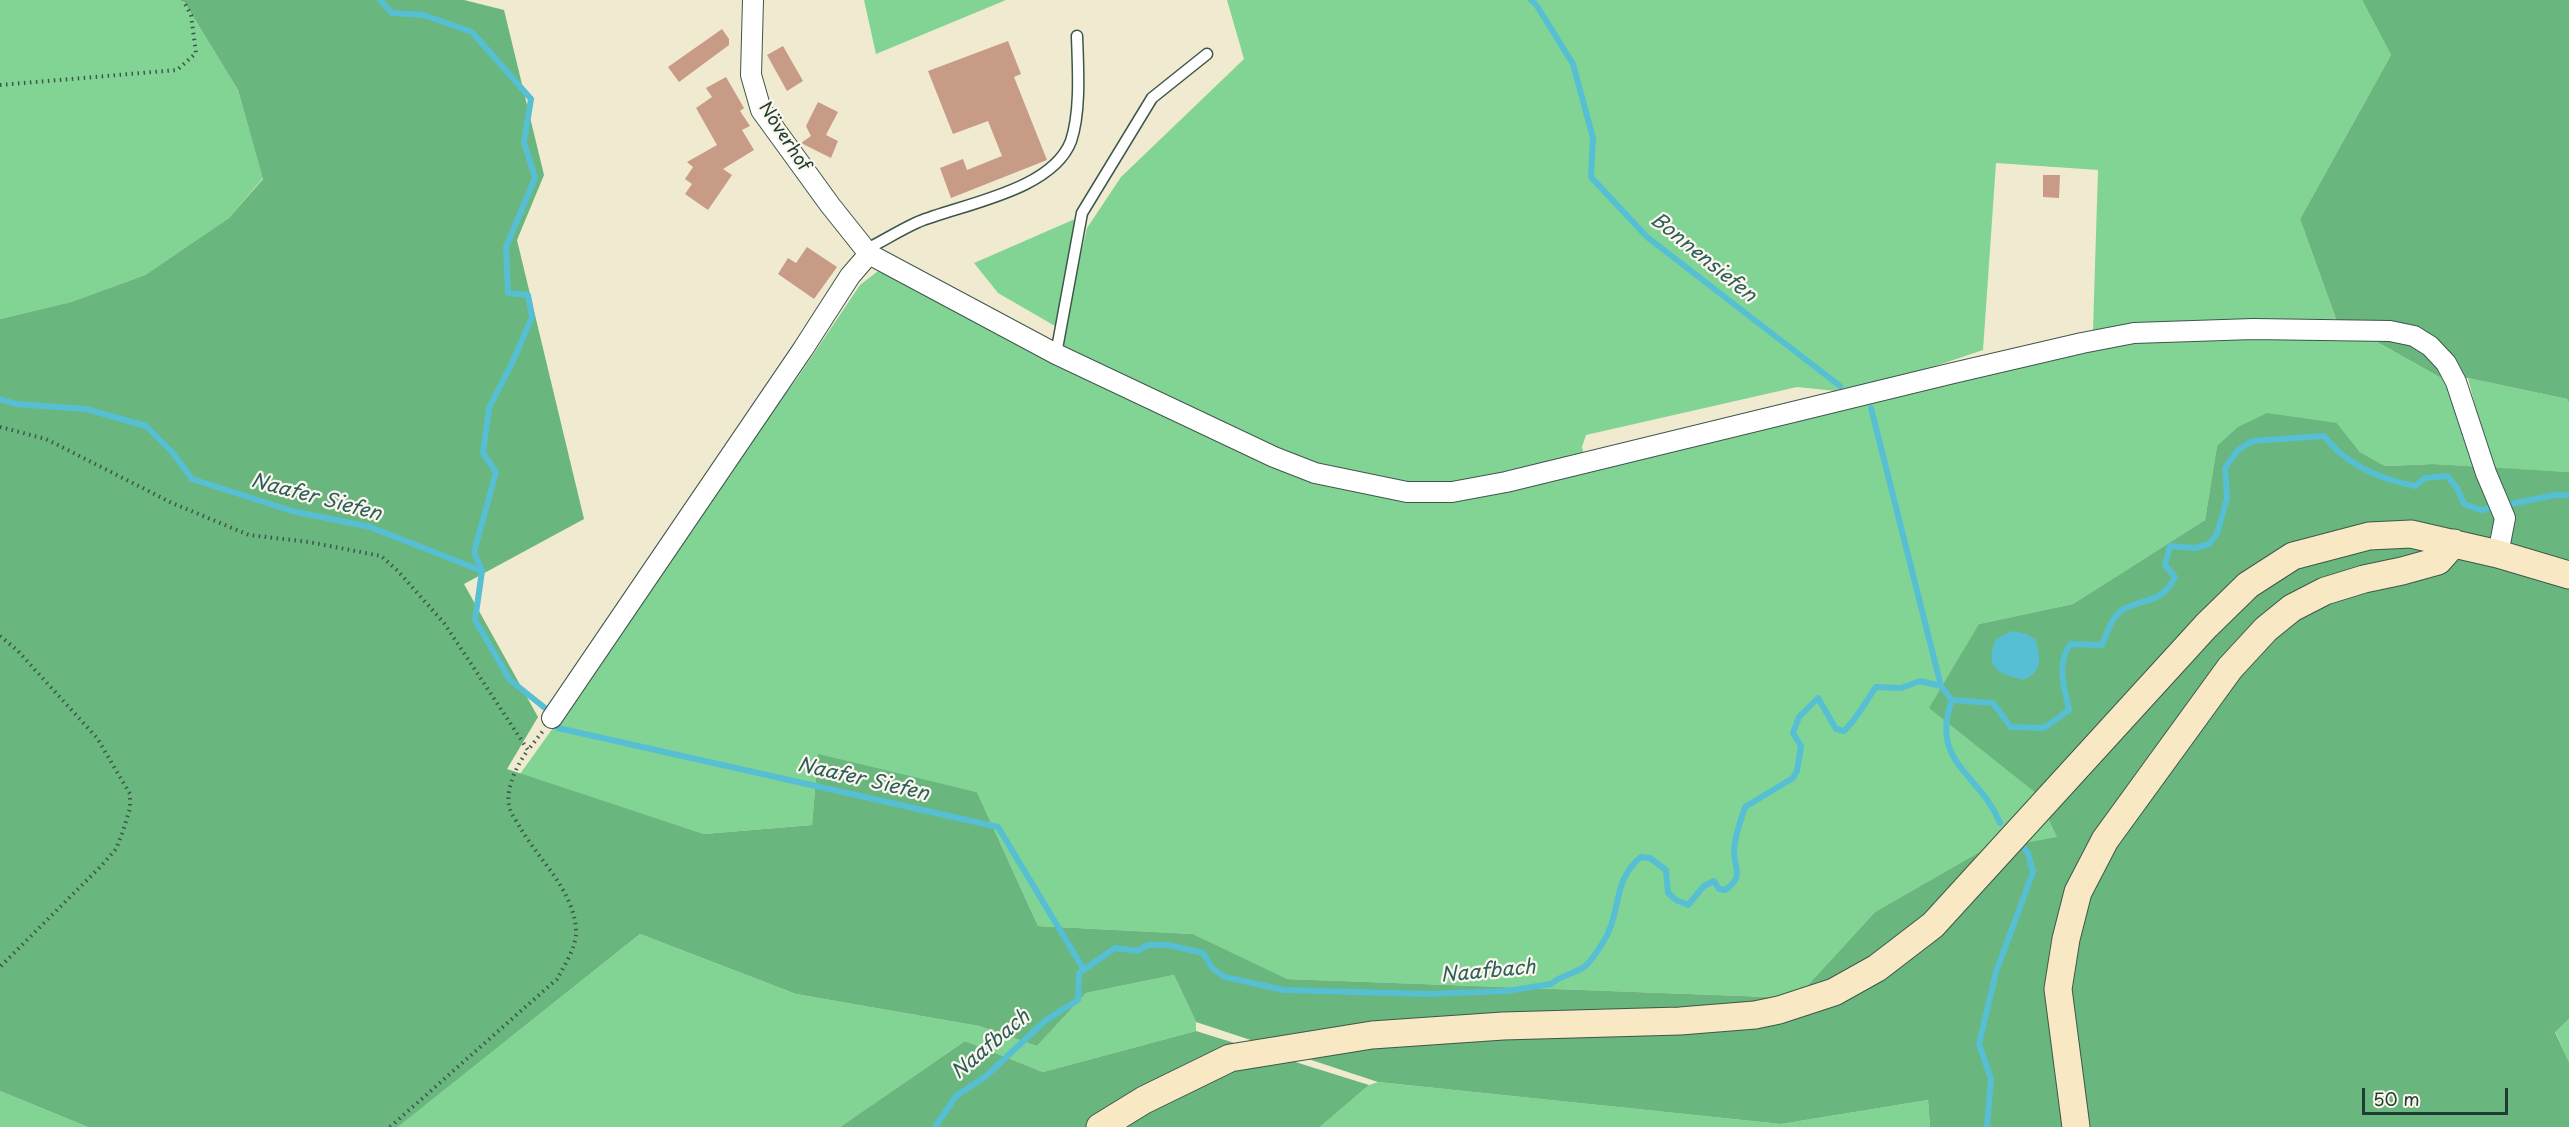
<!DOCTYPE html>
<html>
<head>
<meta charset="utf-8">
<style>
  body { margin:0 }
  #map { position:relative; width:2569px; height:1127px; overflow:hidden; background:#f0ead0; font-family:"Playpen Sans",sans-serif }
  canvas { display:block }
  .scale { position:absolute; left:2362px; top:1088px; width:146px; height:27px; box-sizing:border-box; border:3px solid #1f3d34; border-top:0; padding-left:8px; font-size:18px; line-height:21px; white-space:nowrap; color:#1f3d34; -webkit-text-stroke:4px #fbf7ec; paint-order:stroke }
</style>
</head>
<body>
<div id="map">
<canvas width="2569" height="1127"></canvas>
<div class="scale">50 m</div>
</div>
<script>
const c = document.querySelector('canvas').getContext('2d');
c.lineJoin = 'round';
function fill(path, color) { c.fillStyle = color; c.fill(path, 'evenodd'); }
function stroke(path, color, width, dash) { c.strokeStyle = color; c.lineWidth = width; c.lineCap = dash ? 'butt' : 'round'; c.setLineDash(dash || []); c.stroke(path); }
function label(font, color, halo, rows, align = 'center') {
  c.font = font + ' "Playpen Sans",sans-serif'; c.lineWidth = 4.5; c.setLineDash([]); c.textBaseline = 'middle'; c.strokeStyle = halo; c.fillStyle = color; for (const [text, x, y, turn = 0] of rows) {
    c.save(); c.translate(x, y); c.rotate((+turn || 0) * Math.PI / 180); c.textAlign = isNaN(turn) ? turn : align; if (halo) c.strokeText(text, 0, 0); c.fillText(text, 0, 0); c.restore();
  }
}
const green = new Path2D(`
  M0,0H183L238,90L263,178L229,218L145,275L71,302L0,319Z
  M864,0H1006L876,54Z
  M1227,0H2362L2391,55L2300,219L2336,319L2148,325L2093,330L2098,170L1996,163L1983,350L1855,393L1797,387L1586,435L1582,447L1585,459L1456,486L1406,485L1324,469L1058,350L1087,228L1121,177L1244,59Z
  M1075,219L1055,326L998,293L974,263Z
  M878,271L1265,462L1419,499L2134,340L2359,332L2443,379H2448L2479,467L2433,464L2385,466L2360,452L2337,423L2217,446L2205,520L2073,604L1979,624L2036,793L2058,838L1981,851L1875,912L1796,998L1286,979L1193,934L1038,926L977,792L818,755L812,825L704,834L520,774L568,707L713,491L798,377L860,285Z
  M2468,378L2567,399L2569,403V472L2491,468Z
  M640,934L796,994L979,1026L1037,1046L1086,993L1174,975L1196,1022V1031L1043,1072L965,1041L840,1127H398Z
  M2569,1019V1062L2555,1031Z
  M1378,1082L1781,1124L1928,1100L1930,1127H1320L1369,1085Z
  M0,1091L88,1127H0Z`);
const forest = new Path2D(`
  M183,0H464L504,10L544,175L517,240L584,519L464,584L538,717L507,769L704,834L812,825L818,754L977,792L1038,926L1193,934L1287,979L1796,998L1875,912L1981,851L2057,837L2036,793L1929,708L1979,624L2073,604L2205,520L2217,446L2238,427L2267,413L2337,423L2360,452L2385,466L2433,464L2569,472V1019L2555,1032L2569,1062V1127H1930L1928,1100L1781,1124L1378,1082L1196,1022L1174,975L1086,993L1037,1046L979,1026L796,994L640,934L398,1127H88L0,1091V319L71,302L145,275L229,218L263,179L238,90Z
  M2362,0H2569V403L2567,399L2468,378L2443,379L2336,319L2300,219L2391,55Z
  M1196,1031L1369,1085L1320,1127H840L965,1041L1043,1072Z`);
const water = new Path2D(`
  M2012,631L2027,634L2036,640C2040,660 2044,669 2024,680C1999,674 1983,668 1996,639Z`);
const stream = new Path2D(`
  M380,0L392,13L424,15L472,32L531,99L524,142L535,178L506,247L508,293L528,295L532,317L513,361L489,408L483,453L496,472L474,552L482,571
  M1531,0L1537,6L1573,64L1593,138L1591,177L1647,237L1840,386
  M0,399L16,404L86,409L146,426L173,453L192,479L292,511L370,527L482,571
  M1871,408L1941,686
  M482,571L475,620L510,680L545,708
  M1952,700C1929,763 1980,773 2000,823
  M558,728L998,827L1084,970
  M935,1127L956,1096L985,1077L1046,1020L1078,1000L1079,973L1115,948L1137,951L1148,945H1168L1203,953L1213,969L1225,977L1284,990L1427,994L1507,991L1551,984C1561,975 1574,974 1584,967C1591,962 1597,951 1602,944C1622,915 1611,881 1641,857L1650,858L1666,870L1668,893L1676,900L1688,905L1704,886L1714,881L1719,889L1725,890C1744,877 1735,870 1734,853C1733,839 1741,821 1745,807L1793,778L1797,771L1801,746L1793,733L1799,717L1818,698L1836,729L1844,731C1857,719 1865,702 1876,687L1901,688L1920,681L1941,686L1952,700L1993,703L2011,727L2044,728L2069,710C2065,689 2055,662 2071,644L2102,645C2107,633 2112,615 2124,609C2145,598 2163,603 2175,577L2165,565L2170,546L2195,548L2209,544L2217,534L2227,498L2225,468L2238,450L2252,441L2324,436C2346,465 2380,479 2415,486L2425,478L2447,476L2457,488L2464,504L2481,510L2555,495H2569
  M1987,1127L1991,1079L1979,1044L1996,972L2033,872L2028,853L2024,848`);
const building = new Path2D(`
  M722,29L729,39V45L679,82L668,67Z
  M1008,41L1021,74L1014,77L1047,160L951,198L940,168L963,159L967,170L1002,156L988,121L953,134L928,71Z
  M783,46L803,81L787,91L767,55Z
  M726,77L744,108L740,111L750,126L742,130L754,150L723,169L732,175L708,210L685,194L692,184L685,179L693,167L687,162L717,145L696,108L712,97L706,88Z
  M818,102L838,112L826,135L838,141L831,158L801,143L811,136L806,126Z
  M2043,175H2060L2059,198L2043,197Z
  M807,247L837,267L814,299L778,274L788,258L796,263Z`);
const path = new Path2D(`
  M0,85L177,70L196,53L191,15L183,0
  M0,427L46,439L172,503L249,535L309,542L381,556L398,571L444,623L528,750L543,731
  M0,636L17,650L97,738L130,794V808L123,831L116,849L102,865L0,967
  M390,1127L557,979C565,964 577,947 576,929C573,890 540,861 521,829C518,823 512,816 510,809C504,790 517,765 528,750`);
const lane = new Path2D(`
  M865,250C883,241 900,230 918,222C962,204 1052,191 1071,141C1081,111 1078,68 1077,36
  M1056,354L1082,213L1152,98L1207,54`);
const street = new Path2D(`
  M753,0L751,75L761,110L830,205L869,254L1056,354L1274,457L1315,473L1407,492H1452L1506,482L1949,374L2082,343L2134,333L2253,329L2390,331L2414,336L2430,346L2446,363L2456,382L2486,473L2505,518L2498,554
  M552,718L803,349L850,276L869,254`);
const secondary = new Path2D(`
  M1100,1127L1144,1100L1230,1058L1372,1035L1503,1026L1680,1021L1755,1015L1779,1010L1834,992L1877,968L1933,925L2206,626L2248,585L2293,556L2369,536L2411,534L2498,554L2569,575
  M2076,1127L2058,989L2066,939L2078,892L2105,840L2230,668L2266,629L2292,608L2325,591L2364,579L2402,571L2438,561L2454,543`);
const streetNames = [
  ["Növerhof",784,137,57]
];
const waterNames = [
  ["Bonnensiefen",1703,258,39],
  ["Naafer Siefen",316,498,15],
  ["Naafer Siefen",863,780,13],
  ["Naafbach",1488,972,-5],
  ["Naafbach",991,1045,-40]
];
fill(green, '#82d495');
fill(forest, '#69b67e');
fill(water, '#56bfd3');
stroke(stream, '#56bfd3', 6);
fill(building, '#c79b86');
stroke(lane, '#3e574b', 13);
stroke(street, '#3e574b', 22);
stroke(secondary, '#3e574b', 29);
stroke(path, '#3e574b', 4, [1.5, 4.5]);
stroke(lane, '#fff', 10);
stroke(street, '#fff', 20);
stroke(secondary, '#f8e8c3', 27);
label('18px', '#1f3d34', '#fbf7ec', streetNames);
label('italic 20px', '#2d5e5c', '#fbf7ec', waterNames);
</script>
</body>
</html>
